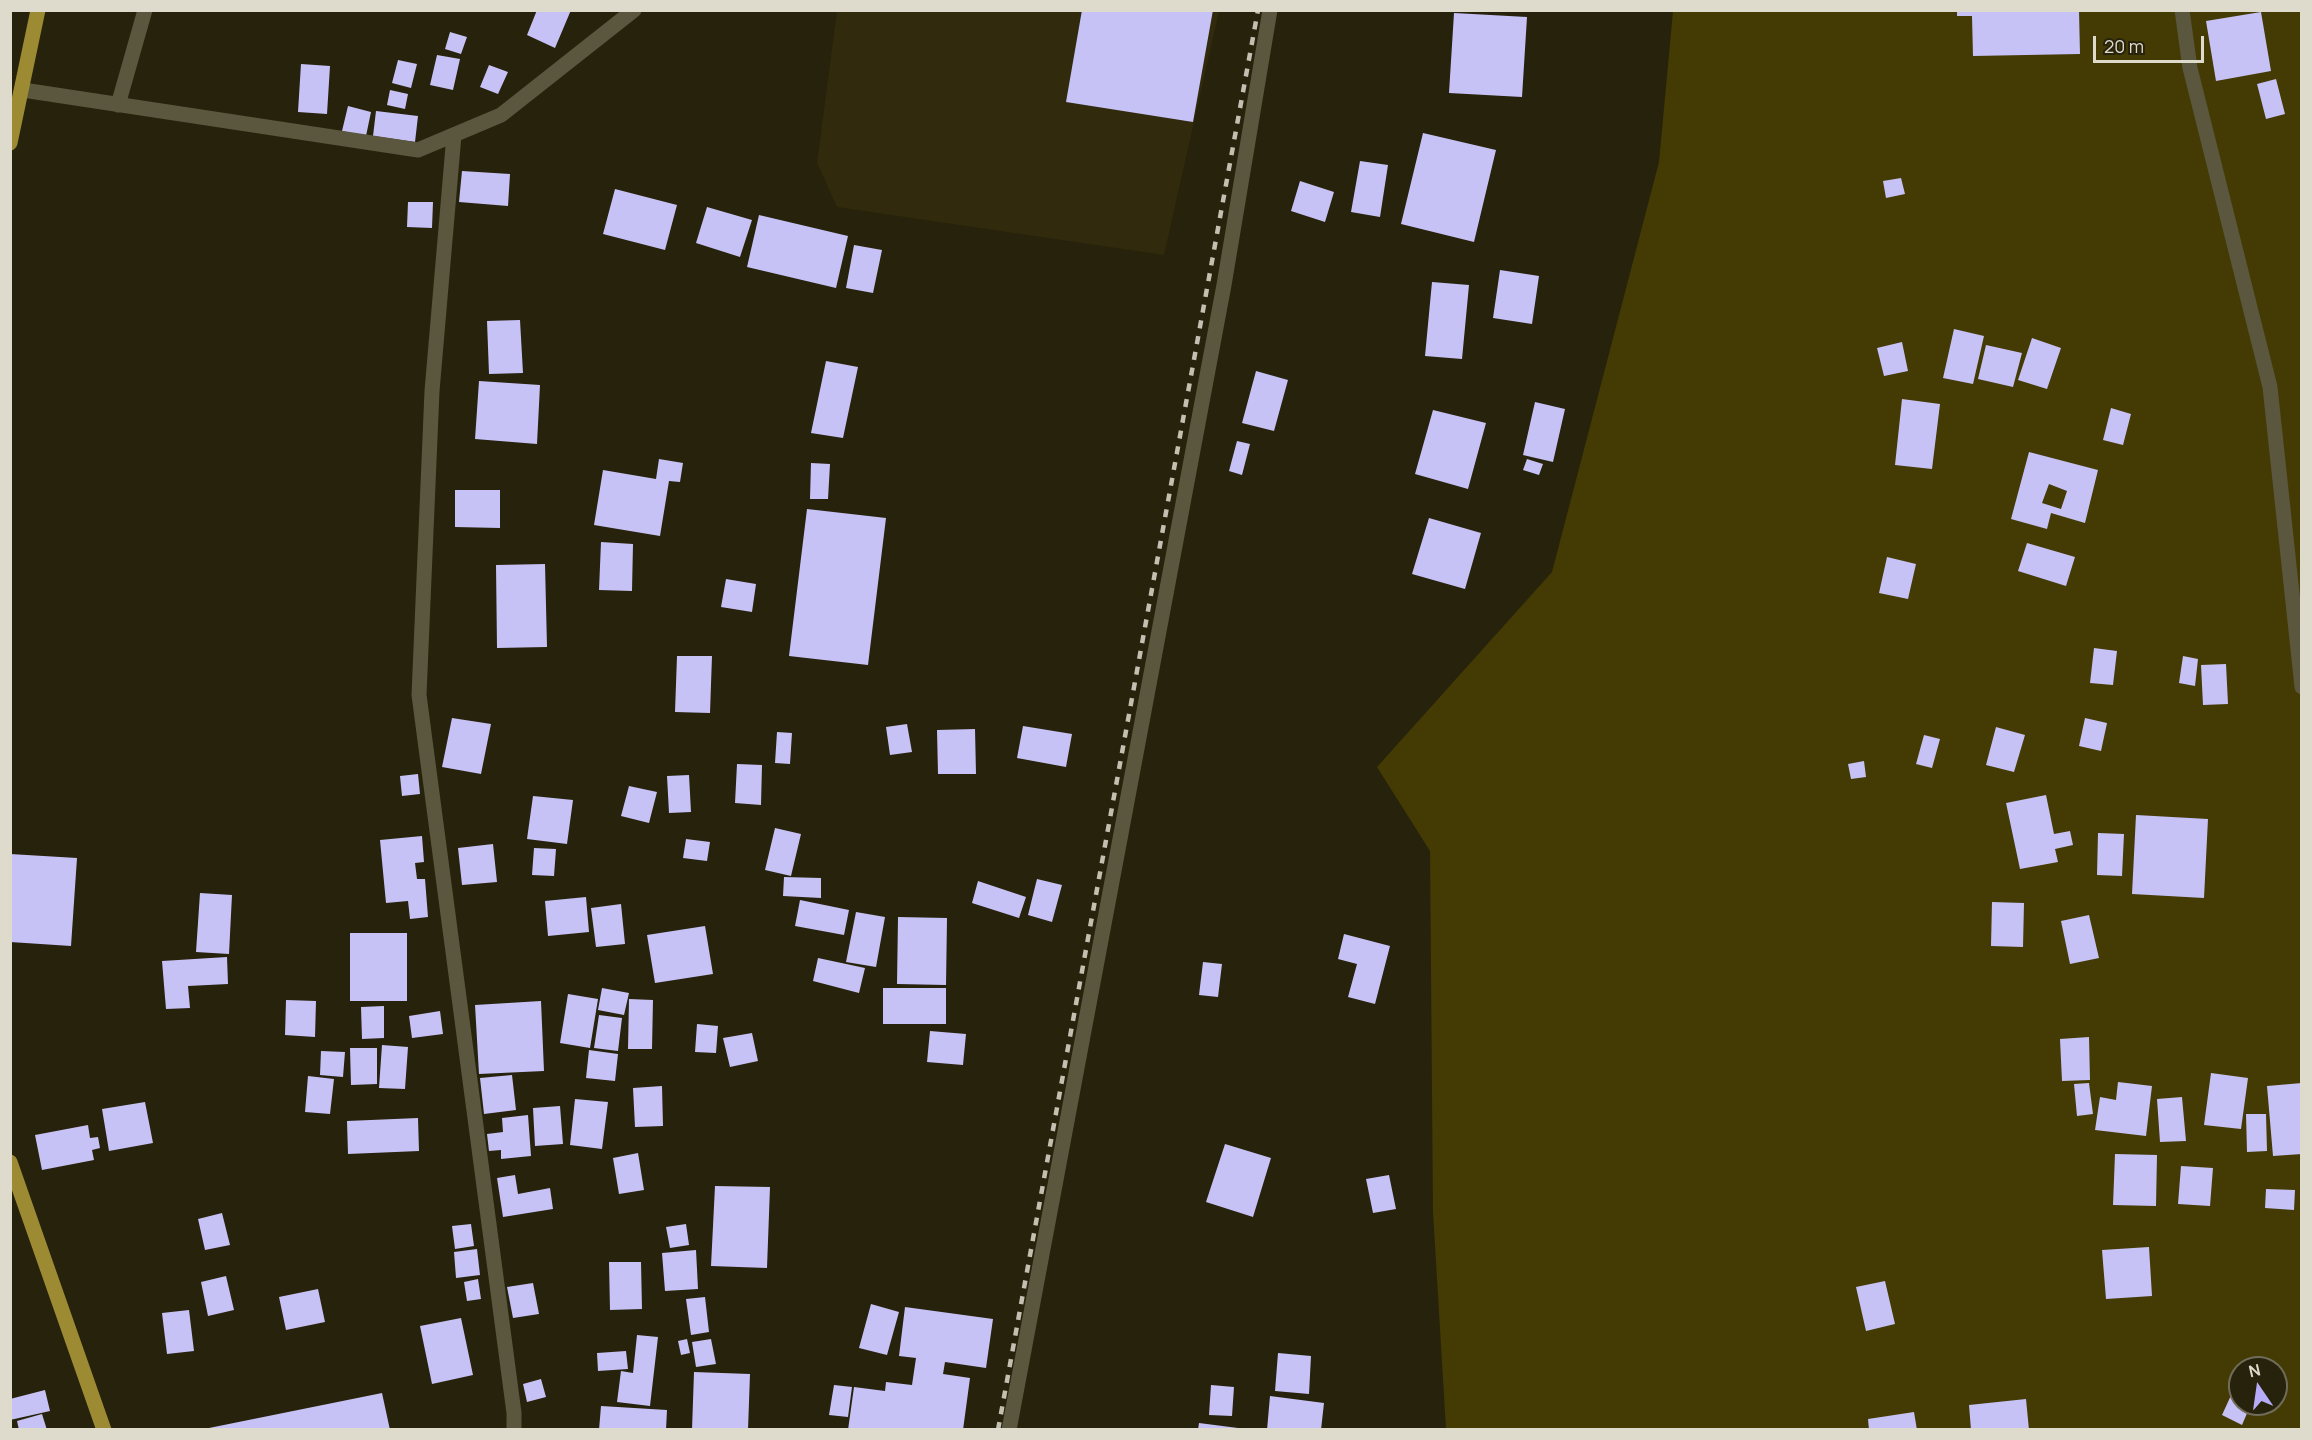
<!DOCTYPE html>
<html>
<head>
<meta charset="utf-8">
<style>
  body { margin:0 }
  #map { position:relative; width:2312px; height:1440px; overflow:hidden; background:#27220b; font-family:Manrope,sans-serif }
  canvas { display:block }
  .frame { position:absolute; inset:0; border:12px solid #dedbcd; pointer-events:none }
  .north { position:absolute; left:2228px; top:1356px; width:60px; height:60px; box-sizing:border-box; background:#27220b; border:2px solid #706c59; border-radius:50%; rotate:347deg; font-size:16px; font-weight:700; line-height:24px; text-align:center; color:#dedbcd }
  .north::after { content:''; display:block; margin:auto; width:21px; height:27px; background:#b6acf8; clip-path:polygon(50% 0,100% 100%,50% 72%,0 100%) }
  .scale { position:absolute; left:2093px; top:36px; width:111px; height:27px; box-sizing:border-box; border:3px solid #dedbcd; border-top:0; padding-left:8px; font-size:18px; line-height:21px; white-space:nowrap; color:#dedbcd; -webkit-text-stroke:4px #27220b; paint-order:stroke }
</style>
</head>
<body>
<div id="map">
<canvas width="2312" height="1440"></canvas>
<div class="frame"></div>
<div class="north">N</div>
<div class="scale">20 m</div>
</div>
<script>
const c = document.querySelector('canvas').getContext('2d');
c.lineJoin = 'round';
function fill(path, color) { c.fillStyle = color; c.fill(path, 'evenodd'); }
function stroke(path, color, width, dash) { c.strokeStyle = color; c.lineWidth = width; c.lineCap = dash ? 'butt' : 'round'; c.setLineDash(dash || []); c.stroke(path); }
const built = new Path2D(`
  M837,11H1219L1164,255L837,207L817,163Z`);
const green = new Path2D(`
  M1673,11H2301V1429H1446L1433,1212L1430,851L1377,767L1552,572L1659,162ZM2240,1368H2276V1404H2240Z`);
const building = new Path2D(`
  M537,10H571L555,48L527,35Z
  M1082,10H1213L1193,122L1066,102Z
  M1957,10H2079L2080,54L1973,56L1972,16H1957Z
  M2261,12L2271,71L2216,81L2206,21Z
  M1454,13L1527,17L1522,97L1449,93Z
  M450,32L467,37L461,54L445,49Z
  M437,55L460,59L453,90L430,85Z
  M398,60L417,64L411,88L392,83Z
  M301,64L330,66L327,114L298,112Z
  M489,65L508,72L498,94L480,87Z
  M2276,79L2285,114L2266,119L2257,84Z
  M390,90L408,94L405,109L387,105Z
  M348,106L371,112L366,136L342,131Z
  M376,111L418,116L415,142L373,136Z
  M1423,133L1496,150L1474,242L1401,224Z
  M1360,161L1388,165L1380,217L1351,212Z
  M462,171L510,174L508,206L459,202Z
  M1901,178L1905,194L1886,198L1883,181Z
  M1300,181L1334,192L1325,222L1291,211Z
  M615,189L677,205L665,250L603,234Z
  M408,202H433L432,228L407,227Z
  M707,207L752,220L740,257L696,243Z
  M759,215L848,236L836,288L747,267Z
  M854,245L882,250L873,293L846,288Z
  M1500,270L1539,276L1532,324L1493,318Z
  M1432,282L1469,285L1462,359L1425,356Z
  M520,320L523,373L489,374L487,321Z
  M1954,329L1984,336L1973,384L1943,378Z
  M2032,338L2061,348L2047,389L2018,380Z
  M1902,342L1908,371L1884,376L1877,348Z
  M1986,345L2022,353L2013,387L1978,379Z
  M826,361L858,367L843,438L811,433Z
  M1256,371L1288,380L1274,431L1242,423Z
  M479,381L540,385L537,444L475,439Z
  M1902,399L1940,404L1932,469L1895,465Z
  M1535,402L1565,409L1553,462L1523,455Z
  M2111,408L2131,414L2123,445L2103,440Z
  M1433,410L1486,423L1468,489L1415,474Z
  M1237,441L1250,444L1242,475L1229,471Z
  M2029,452L2098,470L2085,523L2051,513L2047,529L2011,519ZM2049,484L2067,491L2061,509L2042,503Z
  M659,459L683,463L680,482L669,481L660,536L594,525L603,470L656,479Z
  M1527,459L1543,464L1539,475L1523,470Z
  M811,463L830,464L828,499H810Z
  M455,490H500V528L455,527Z
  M807,509L886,518L868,665L789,656Z
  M1429,518L1481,533L1465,589L1412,574Z
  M601,542L633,544L632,591L599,590Z
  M2027,543L2075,557L2066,586L2018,571Z
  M1887,557L1916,564L1908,599L1879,593Z
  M545,564L547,647L497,648L496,565Z
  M726,579L756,584L752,612L721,607Z
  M2094,648L2117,651L2113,685L2090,683Z
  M677,656H712L710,713L675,712Z
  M2183,656L2198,659L2195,686L2179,683Z
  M2226,664L2228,704L2203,705L2201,665Z
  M452,718L491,724L481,774L442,767Z
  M2085,718L2107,723L2101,751L2079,746Z
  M907,724L912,752L890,755L886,727Z
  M1023,726L1072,734L1066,767L1017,758Z
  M1996,727L2025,735L2014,772L1986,765Z
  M975,729L976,774H938L937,730Z
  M777,732L792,733L790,764L775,763Z
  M1924,735L1940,739L1932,768L1916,764Z
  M1864,761L1866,777L1851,779L1848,764Z
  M737,764L762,765L761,805L735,803Z
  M418,774L420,794L402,796L400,776Z
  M689,775L691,812L669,813L667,776Z
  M629,786L657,792L649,823L621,816Z
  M2046,795L2054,834L2070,831L2073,845L2055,849L2058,862L2020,869L2006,803Z
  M533,796L573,800L567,844L527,839Z
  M2136,815L2208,819L2204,898L2132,894Z
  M775,828L801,834L791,876L765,870Z
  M2098,833L2124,834L2122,876L2097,875Z
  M422,836L424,862L415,863L417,879H425L428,917L410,919L408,901L386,903L380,840Z
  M686,839L710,842L707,861L683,858Z
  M493,844L497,882L462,885L458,848Z
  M534,848L556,849L554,876L532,875Z
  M10,854L77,858L71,946L10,942Z
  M784,877L821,878V898L783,896Z
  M1037,879L1062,885L1052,922L1028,915Z
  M978,881L1026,897L1019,918L972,903Z
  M200,893L232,895L229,954L196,952Z
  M586,897L589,932L548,936L545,901Z
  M800,900L849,910L844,935L795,926Z
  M1992,902L2024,903L2023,947L1991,946Z
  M621,904L625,944L596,947L591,908Z
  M856,912L885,917L876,967L846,962Z
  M2089,915L2099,958L2070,964L2061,921Z
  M898,917L947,918L946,985L897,984Z
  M705,926L713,974L655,983L647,935Z
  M350,933H407V1001H350Z
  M1344,934L1390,946L1375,1004L1348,997L1357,964L1338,959Z
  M227,957L228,984L188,986L190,1008L166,1009L162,961Z
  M818,958L865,968L859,993L813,981Z
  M1203,962L1222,964L1218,997L1199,995Z
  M602,988L629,993L624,1015L598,1010Z
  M883,988H946V1024H883Z
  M568,994L598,999L590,1048L560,1043Z
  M629,999L653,1000L652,1049H628Z
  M286,1000L316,1001L315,1037L285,1035Z
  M541,1001L544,1071L479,1074L475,1005Z
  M384,1006V1038L362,1039L361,1007Z
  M440,1011L443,1034L412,1038L409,1016Z
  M599,1015L622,1018L618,1051L594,1048Z
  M697,1024L718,1026L716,1053L695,1052Z
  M930,1031L966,1034L963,1065L927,1062Z
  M752,1033L758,1061L730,1067L723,1038Z
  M2089,1037L2090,1080L2062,1081L2060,1039Z
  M382,1045L408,1047L405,1089L379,1088Z
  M350,1048H377V1084L351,1085Z
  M589,1050L618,1054L615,1081L586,1078Z
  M321,1051L345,1052L343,1077L320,1075Z
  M2211,1073L2248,1078L2241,1129L2204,1125Z
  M512,1075L516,1110L484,1114L480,1078Z
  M308,1076L334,1079L330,1114L305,1112Z
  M2118,1082L2152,1086L2146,1136L2095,1130L2100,1097L2116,1100Z
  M2089,1083L2093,1114L2077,1116L2074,1084Z
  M2302,1083V1154L2273,1156L2267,1086Z
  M662,1086L663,1126L635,1127L633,1088Z
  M2182,1097L2186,1141L2160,1142L2157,1099Z
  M575,1099L608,1102L602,1149L570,1145Z
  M145,1102L153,1143L109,1151L102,1109Z
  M560,1106L563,1144L535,1146L533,1108Z
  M2246,1114H2266L2267,1151L2247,1152Z
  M528,1115L531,1156L501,1159V1150L489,1151L487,1134L503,1132L502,1118Z
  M418,1118L419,1151L348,1154L347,1121Z
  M88,1125L90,1138L98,1137L100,1148L92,1150L94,1160L42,1170L35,1135Z
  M1225,1144L1271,1158L1253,1217L1206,1202Z
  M638,1153L644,1190L619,1194L613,1158Z
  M2115,1154L2157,1155L2156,1206L2113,1205Z
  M2181,1166L2213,1168L2210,1206L2178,1204Z
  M515,1175L518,1194L550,1188L553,1209L503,1217L497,1178Z
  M1389,1175L1396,1209L1373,1213L1366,1179Z
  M715,1186L770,1187L767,1268L711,1266Z
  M2266,1189L2295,1190L2294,1210L2265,1208Z
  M222,1213L230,1245L205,1250L198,1219Z
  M471,1224L474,1246L455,1249L452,1226Z
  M686,1224L689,1245L670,1248L666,1227Z
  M2149,1247L2152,1296L2106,1299L2102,1250Z
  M477,1249L480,1275L456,1278L454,1252Z
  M696,1250L698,1289L665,1291L662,1253Z
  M609,1262H641L642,1309L610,1310Z
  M226,1276L234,1310L208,1316L201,1282Z
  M478,1279L481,1299L467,1301L464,1282Z
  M1885,1281L1895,1324L1866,1331L1856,1287Z
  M533,1283L539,1314L513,1318L507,1287Z
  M318,1289L325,1322L286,1330L279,1297Z
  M705,1297L709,1332L691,1335L686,1299Z
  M871,1304L899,1312L887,1355L859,1348Z
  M905,1307L993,1319L986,1368L945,1362L943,1374L970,1378L963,1430H848L854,1387L885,1391L886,1382L912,1385L916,1358L899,1356Z
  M189,1310L194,1351L167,1354L162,1313Z
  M461,1318L473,1375L432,1384L420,1326Z
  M637,1335L658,1337L650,1406L617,1402L621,1371L633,1373Z
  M687,1339L690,1353L681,1355L678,1341Z
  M711,1339L716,1364L696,1367L692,1342Z
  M626,1351L628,1369L598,1371L597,1353Z
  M1278,1353L1311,1356L1309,1394L1275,1391Z
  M694,1372L750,1374L748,1430H692Z
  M541,1379L546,1397L527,1402L523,1384Z
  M834,1385L852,1387L848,1417L829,1415Z
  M1211,1385L1234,1387L1232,1416L1209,1415Z
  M45,1390L50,1411L10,1420V1399Z
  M2233,1391L2240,1394V1404H2251L2242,1425L2222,1415Z
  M382,1393L390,1430H209V1428Z
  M1270,1396L1324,1403L1321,1430H1267Z
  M2026,1399L2029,1430H1971L1969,1405Z
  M601,1406L667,1410L666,1430H599Z
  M1914,1412L1917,1430H1869L1868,1419Z
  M42,1414L47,1430H19L17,1421Z
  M1199,1423L1238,1428V1430H1198Z`);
const minor = new Path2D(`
  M2182,10L2190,68L2270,387L2302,687
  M23,90L418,150L501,115L634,10
  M118,105L145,10
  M454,135L432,391L419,695L514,1413V1430
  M1009,1430L1224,285L1270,10`);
const major = new Path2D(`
  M10,143L38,10
  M10,1162L104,1430`);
const rail = new Path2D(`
  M998,1430L1258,10`);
fill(built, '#312a0c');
fill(green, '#443a04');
fill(building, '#c7c2f6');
stroke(minor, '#5b563e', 15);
stroke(major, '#9d8b34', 15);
stroke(rail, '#c3c0b1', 4.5, [8, 8]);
</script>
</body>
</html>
